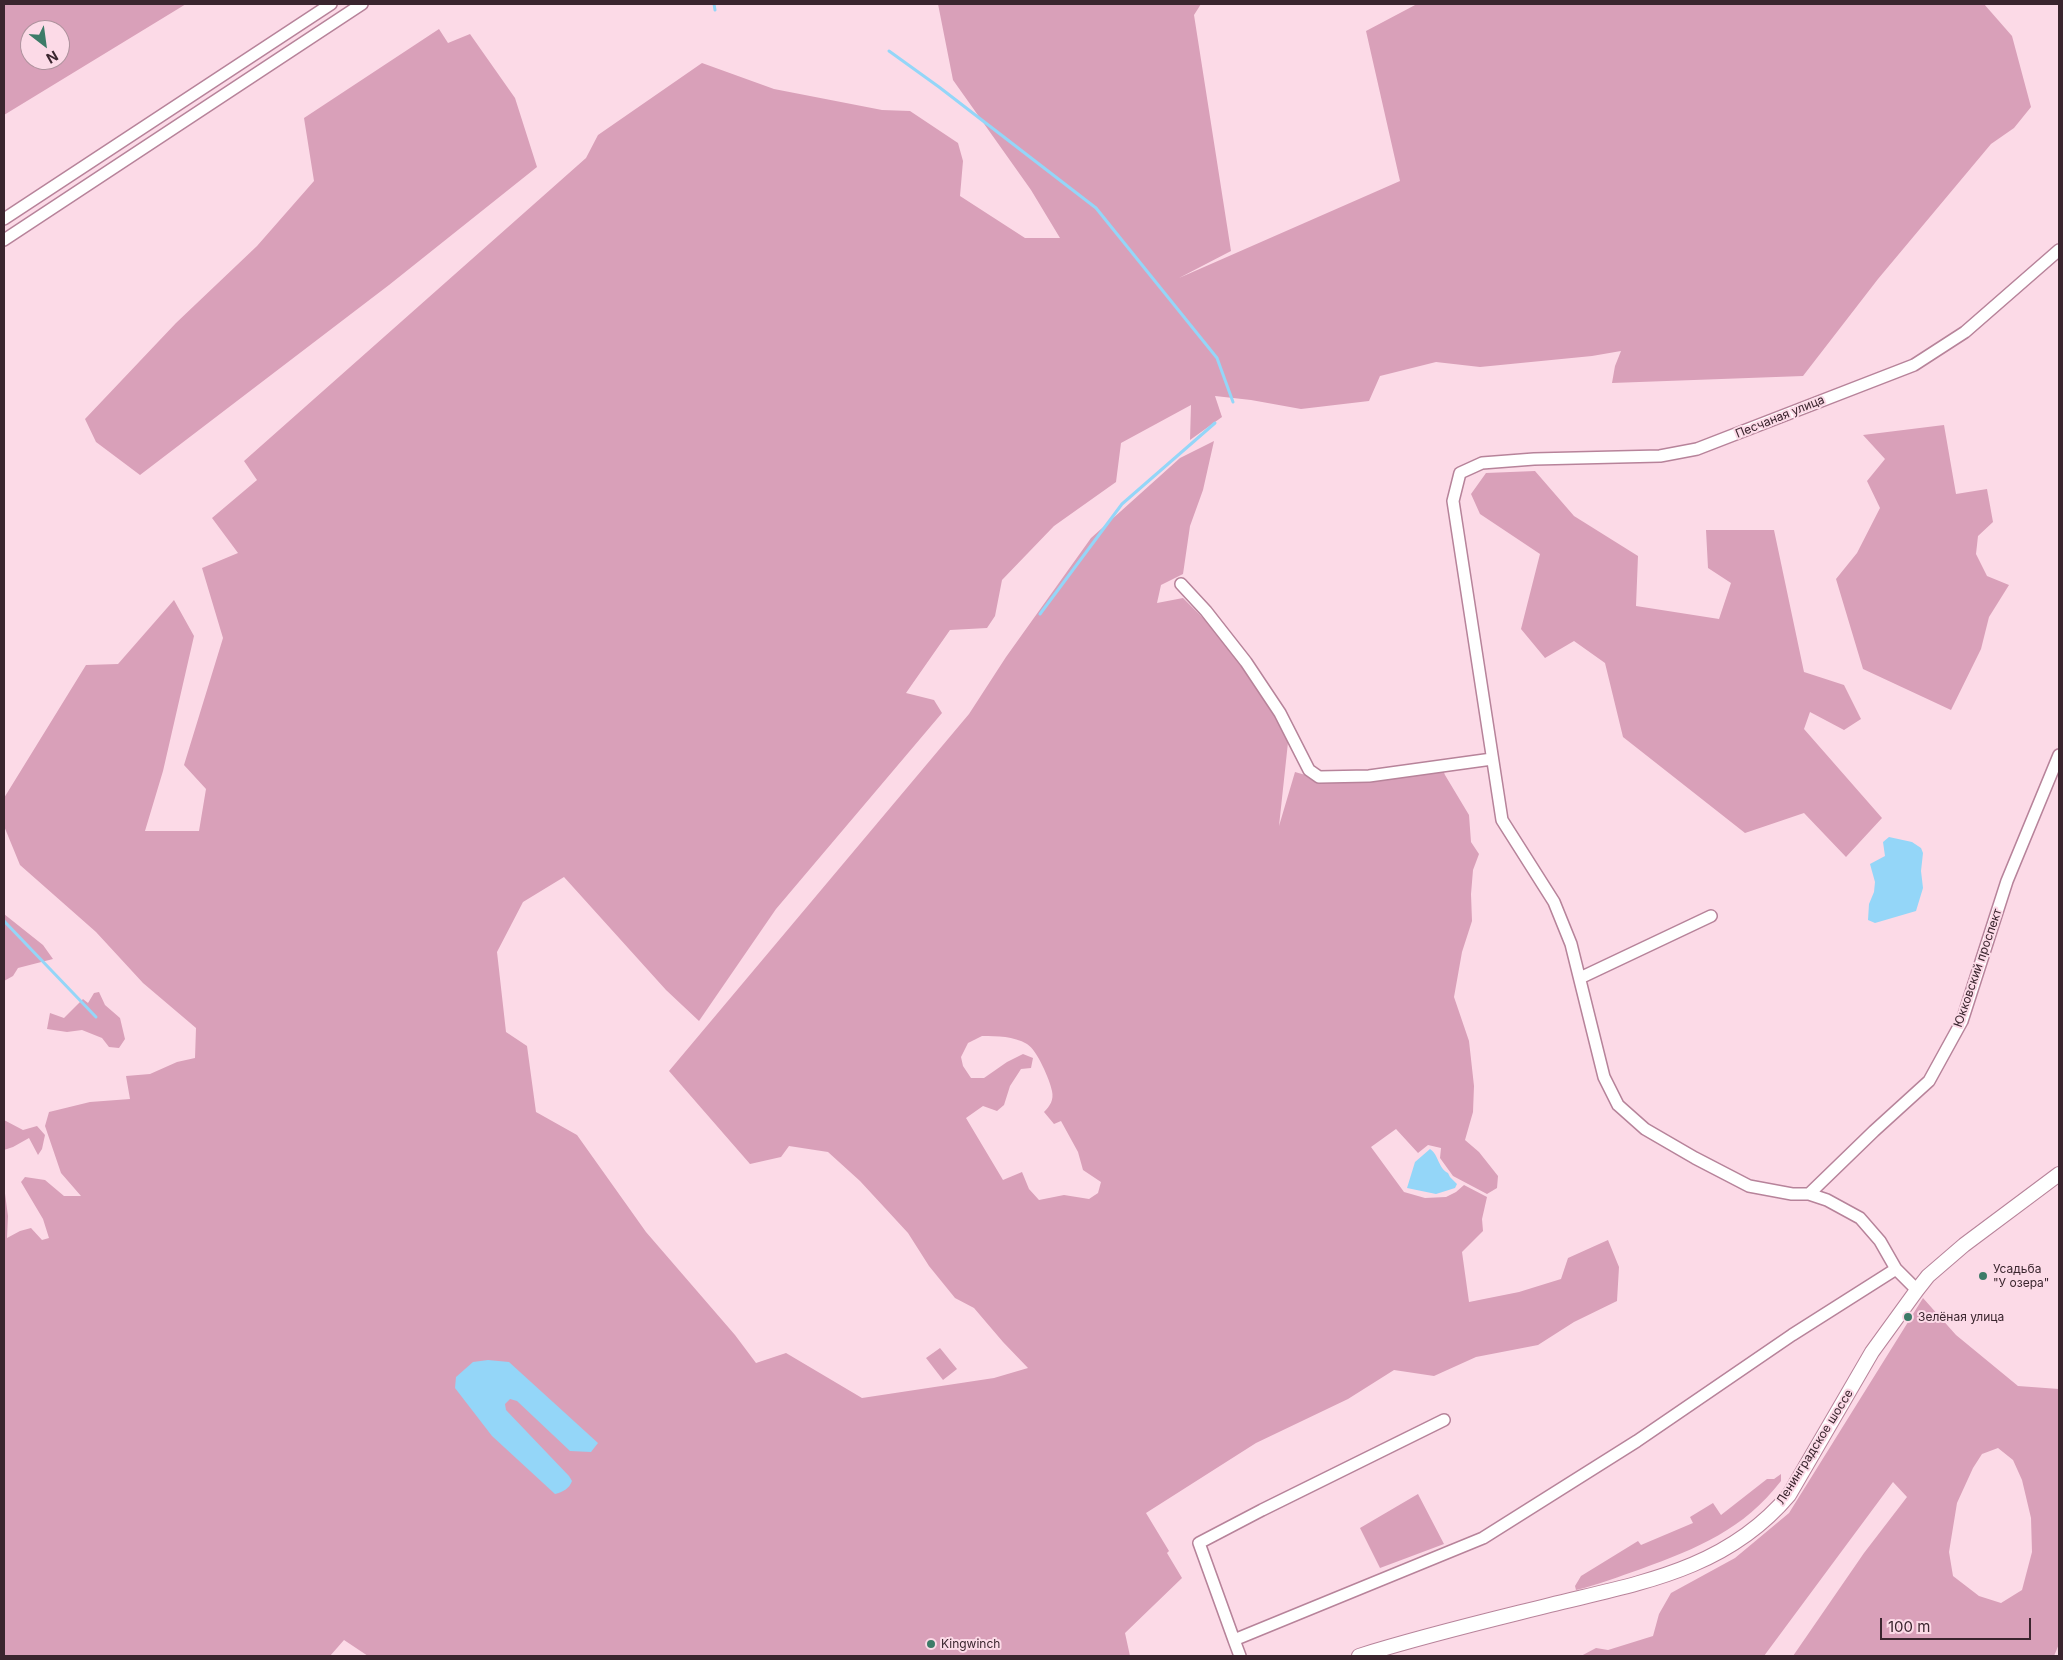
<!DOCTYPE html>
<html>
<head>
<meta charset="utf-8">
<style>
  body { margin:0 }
  #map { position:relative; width:2063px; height:1660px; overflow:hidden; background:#fcdae7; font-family:Inter,sans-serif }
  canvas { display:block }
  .frame { position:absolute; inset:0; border:5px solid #3a252e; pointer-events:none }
  .north { position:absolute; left:20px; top:20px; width:50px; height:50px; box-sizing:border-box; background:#fcdae7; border:1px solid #ae929d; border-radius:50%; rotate:150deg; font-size:14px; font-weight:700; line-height:20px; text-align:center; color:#3a252e }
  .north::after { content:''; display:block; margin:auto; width:18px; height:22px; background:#3d7b68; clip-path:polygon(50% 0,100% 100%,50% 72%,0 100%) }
  .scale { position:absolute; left:1880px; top:1618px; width:151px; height:22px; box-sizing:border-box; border:2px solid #3a252e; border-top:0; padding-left:6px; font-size:15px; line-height:18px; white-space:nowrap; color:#3a252e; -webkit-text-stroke:4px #fcdae7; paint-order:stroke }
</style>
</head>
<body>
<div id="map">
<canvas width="2063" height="1660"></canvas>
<div class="frame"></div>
<div class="north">N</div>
<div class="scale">100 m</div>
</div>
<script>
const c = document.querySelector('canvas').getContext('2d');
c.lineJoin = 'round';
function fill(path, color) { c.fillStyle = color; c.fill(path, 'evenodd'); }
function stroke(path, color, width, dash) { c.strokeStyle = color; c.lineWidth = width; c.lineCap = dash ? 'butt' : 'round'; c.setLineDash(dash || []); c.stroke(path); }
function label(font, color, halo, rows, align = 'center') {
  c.font = font + ' Inter,sans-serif'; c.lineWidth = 4; c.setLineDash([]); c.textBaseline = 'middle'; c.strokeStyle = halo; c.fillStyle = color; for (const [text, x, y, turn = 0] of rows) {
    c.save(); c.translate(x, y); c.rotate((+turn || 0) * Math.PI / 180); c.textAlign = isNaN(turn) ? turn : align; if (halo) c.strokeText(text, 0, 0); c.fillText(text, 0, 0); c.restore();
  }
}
const green = new Path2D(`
  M4,4H186L4,115ZM30,30H60V60H30Z
  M938,4H1201L1194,15L1231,251L1179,278L1400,181L1366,31L1417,4H1984L2012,36L2031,107L2014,128L1991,144L1878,279L1803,376L1612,383L1615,366L1621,351L1592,356L1480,367L1436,362L1380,376L1369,401L1301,409L1251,400L1215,396L1222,417L1190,440L1191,405L1121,443L1116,482L1054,526L1002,580L995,616L987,628L950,630L906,693L934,700L942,713L776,909L699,1021L666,990L564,877L523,902L497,952L506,1032L527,1046L536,1112L577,1135L646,1232L735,1335L756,1363L786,1353L862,1398L994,1378L1028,1368L1003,1342L974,1308L955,1298L929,1266L908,1233L860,1181L828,1152L789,1146L781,1157L750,1164L669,1071L969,714L1006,657L1091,538L1180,458L1214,441L1203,490L1190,526L1183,574L1161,585L1157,603L1183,598L1228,643L1289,733L1279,826L1295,772L1330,782L1441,765L1445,775L1469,815L1471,842L1479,854L1473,870L1471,894L1472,921L1462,952L1454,997L1469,1041L1474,1086L1473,1112L1465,1140L1479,1152L1498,1176L1497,1188L1487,1194L1453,1176L1440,1158L1441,1148L1428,1145L1418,1153L1396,1129L1371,1147L1404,1192L1425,1198L1446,1197L1456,1192L1464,1185L1487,1197L1482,1219L1483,1231L1462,1252L1469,1302L1519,1292L1561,1279L1568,1258L1608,1240L1619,1267L1617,1301L1574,1322L1538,1345L1476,1357L1434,1376L1394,1370L1348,1399L1256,1443L1146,1513L1169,1551L1167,1553L1182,1578L1125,1633L1130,1656H368L344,1640L330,1656H4V1186L8,1216L7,1238L20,1231L31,1228L42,1240L49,1238L43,1219L21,1182L25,1177L45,1180L64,1196H81L61,1173L45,1126L49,1112L90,1102L130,1099L126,1076L150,1074L177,1062L195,1058L196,1028L143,983L96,932L20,865L4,826V798L86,665L118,664L174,600L194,636L163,771L145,831H199L206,789L184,765L223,638L202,568L238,553L212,518L257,480L244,461L586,158L598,135L702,63L774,89L882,110L910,111L958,143L963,161L960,196L1025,238H1060L1031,190L953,80ZM982,1036C998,1036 1013,1036 1027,1044C1037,1050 1050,1080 1052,1091C1054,1100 1050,1106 1044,1112L1054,1124L1061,1121L1078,1152L1083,1170L1101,1182L1098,1193L1089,1199L1064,1195L1039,1200L1029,1189L1022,1172L1003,1180L966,1118L983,1106L997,1111L1004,1105L1010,1086L1021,1069L1031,1068L1033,1058L1023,1054L1007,1062L984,1078H971L963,1066L961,1057L968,1043Z
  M439,29L448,43L470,34L515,98L537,167L389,285L140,475L96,442L85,419L176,323L257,246L314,181L304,118Z
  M1944,425L1956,494L1987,489L1993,522L1978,536L1976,554L1987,576L2009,585L1989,617L1981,649L1951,710L1863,669L1836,579L1857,553L1880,508L1867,481L1885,459L1863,435Z
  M1535,471L1574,516L1638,556L1636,606L1719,619L1731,583L1708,568L1706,530H1774L1804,672L1844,685L1861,719L1844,730L1810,712L1804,729L1882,818L1846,857L1804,813L1745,833L1623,737L1605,663L1574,641L1545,658L1521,629L1540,554L1480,514L1471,494L1486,473Z
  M4,914L43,945L53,959L18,968L13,976L4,981Z
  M99,992L105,1005L120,1018L125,1039L119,1048L109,1047L102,1038L82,1030L67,1032L47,1029L50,1013L64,1018L83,999L88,1003L94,993Z
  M4,1120L23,1130L37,1126L45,1135L42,1149L38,1155L29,1138L13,1147L4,1150Z
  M1923,1298L1956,1335L2018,1386L2059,1389V1644L2054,1656H1793L1864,1553L1907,1497L1893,1482L1764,1656H1581L1596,1648L1608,1650L1653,1636L1659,1614L1671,1593L1735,1558L1789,1513ZM1998,1448L2013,1460L2022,1480L2031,1518L2032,1552L2022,1590L2001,1603L1979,1596L1953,1576L1949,1552L1957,1503L1973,1468L1982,1454Z
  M940,1348L957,1369L943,1380L926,1358Z
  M1781,1474V1481C1743,1530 1698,1548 1641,1569C1620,1576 1598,1585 1576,1590L1575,1586L1581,1576L1638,1541L1641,1545L1693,1523L1690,1517L1713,1503L1721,1515L1767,1479H1774Z
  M1418,1494L1444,1544L1380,1568L1360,1528Z`);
const water = new Path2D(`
  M1889,837L1912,842L1921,848L1923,853L1921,871L1923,888L1916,911L1875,923L1868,920L1869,904L1874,892L1875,882L1870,864L1885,856L1883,842Z
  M1430,1149C1439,1155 1438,1168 1448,1173L1450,1177L1457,1184L1455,1188L1436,1194L1407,1188L1415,1162Z
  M488,1360L509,1362L598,1443L591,1452L570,1451L517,1401L510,1399L505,1404L506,1410L569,1476L572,1481C569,1489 563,1492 555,1494L492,1436L455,1388L456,1377L473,1362Z`);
const stream = new Path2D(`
  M714,4L715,10
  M889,51L939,87L1096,208L1217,358L1233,402
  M1040,614L1122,504L1215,423
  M4,921L96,1017`);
const minor = new Path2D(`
  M4,219L331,4
  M4,240L362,4
  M1181,584L1206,611L1246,662L1280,713L1309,770L1319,777L1369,776L1492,759
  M1580,978L1711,916
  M1809,1194L1874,1131L1929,1081L1962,1021L2007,881L2059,755
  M1917,1290L1896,1269L1880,1241L1860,1218L1827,1200L1809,1194H1792L1749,1186L1695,1158L1645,1129L1618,1105L1604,1077L1571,944L1554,902L1502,820L1453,501L1460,473L1482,463L1534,459L1660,456L1697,449L1914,365L1965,332L2059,250
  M1234,1640L1199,1543L1262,1510L1444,1420
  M1240,1656L1234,1640L1483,1538L1637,1441L1792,1335L1896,1269`);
const major = new Path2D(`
  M1359,1656C1422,1636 1486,1621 1550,1605C1639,1583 1726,1570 1789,1495L1872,1352L1917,1290L1928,1276L1964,1245L2059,1174`);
const markers = [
  [1983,1276,5,"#3d7b68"],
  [1908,1317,5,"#3d7b68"],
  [931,1644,5,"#3d7b68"]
];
const streetNames = [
  ["Песчаная улица",1780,417,-22],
  ["Юкковский проспект",1978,968,-71],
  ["Ленинградское шоссе",1815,1447,-58]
];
const poiNames = [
  ["Усадьба",1993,1269],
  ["\"У озера\"",1993,1283],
  ["Зелёная улица",1918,1317],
  ["Kingwinch",941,1644]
];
fill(green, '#d9a0b9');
fill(water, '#94d6f8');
stroke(stream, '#94d6f8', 3);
stroke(minor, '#b7839a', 14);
stroke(major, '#b7839a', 16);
stroke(minor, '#fff', 11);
stroke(major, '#fff', 14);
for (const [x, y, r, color] of markers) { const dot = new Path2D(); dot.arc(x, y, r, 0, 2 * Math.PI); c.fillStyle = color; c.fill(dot); stroke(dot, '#fcdae7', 2); }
label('12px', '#3a252e', '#fcdae7', streetNames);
label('12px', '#3a252e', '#fcdae7', poiNames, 'left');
</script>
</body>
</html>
